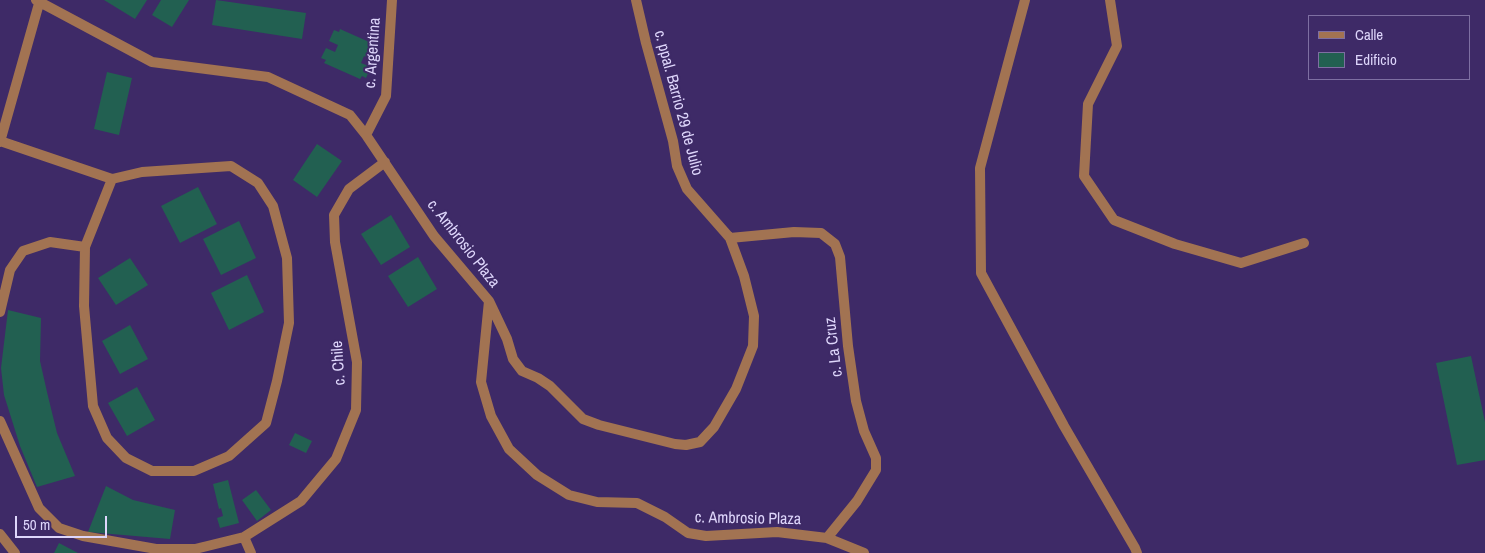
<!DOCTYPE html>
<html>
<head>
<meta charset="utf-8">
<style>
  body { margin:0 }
  #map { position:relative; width:1485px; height:553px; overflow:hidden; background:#3e2a67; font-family:"Archivo Narrow",sans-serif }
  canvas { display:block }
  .legend { position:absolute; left:1308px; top:15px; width:162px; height:65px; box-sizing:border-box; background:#3e2a67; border:1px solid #7e6fa2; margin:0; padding:6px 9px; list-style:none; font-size:15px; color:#ded6fb }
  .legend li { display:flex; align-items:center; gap:10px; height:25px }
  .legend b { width:25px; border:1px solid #7e6fa2 }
  .scale { position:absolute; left:15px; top:516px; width:92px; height:22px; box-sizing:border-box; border:2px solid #ded6fb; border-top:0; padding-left:6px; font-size:15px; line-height:18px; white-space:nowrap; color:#ded6fb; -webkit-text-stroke:4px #3e2a67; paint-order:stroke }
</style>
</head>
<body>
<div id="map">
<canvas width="1485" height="553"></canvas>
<ul class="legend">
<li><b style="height:6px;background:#a27352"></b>Calle</li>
<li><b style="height:14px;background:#226051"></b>Edificio</li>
</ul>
<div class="scale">50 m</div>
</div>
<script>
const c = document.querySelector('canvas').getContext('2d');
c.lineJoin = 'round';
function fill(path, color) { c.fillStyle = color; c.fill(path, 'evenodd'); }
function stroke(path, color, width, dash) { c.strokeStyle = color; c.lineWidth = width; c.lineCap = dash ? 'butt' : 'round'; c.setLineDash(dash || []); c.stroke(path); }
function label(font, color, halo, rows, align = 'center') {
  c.font = font + ' "Archivo Narrow",sans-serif'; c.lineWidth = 4; c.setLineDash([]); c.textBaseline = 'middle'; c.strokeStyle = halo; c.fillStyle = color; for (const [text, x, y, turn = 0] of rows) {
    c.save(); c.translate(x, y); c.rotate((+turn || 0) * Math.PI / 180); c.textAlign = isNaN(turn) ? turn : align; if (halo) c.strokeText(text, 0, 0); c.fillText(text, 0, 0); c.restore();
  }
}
const building = new Path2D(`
  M104,0H147L135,19Z
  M161,0H189L172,27L152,15Z
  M216,0L306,13L302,39L212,25Z
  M340,29L376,45L375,48L379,50L374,60L364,56L361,63L371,67L366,78L362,76L360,79L324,63L326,60L321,58L326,48L335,52L338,45L329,41L334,30L339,32Z
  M107,72L132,78L119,135L94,129Z
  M317,144L342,161L317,197L293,180Z
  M198,187L217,224L180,243L161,206Z
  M391,215L410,247L381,265L361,234Z
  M239,221L256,258L221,275L203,239Z
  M418,257L437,289L408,307L388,276Z
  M130,258L148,285L116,305L98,278Z
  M247,275L264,312L229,330L211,293Z
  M8,310L41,318L40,361L47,392L57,433L75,476L37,487L20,446L4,395L1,368Z
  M130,325L148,359L120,374L102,341Z
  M1471,356L1485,422V460L1457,465L1436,363Z
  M137,387L155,420L127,436L108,403Z
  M295,433L312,441L306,453L289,445Z
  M228,480L239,523L220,528L217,518L223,516L221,508L219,509L213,484Z
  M106,486L133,500L175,510L170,539L88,532Z
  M256,490L271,510L257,521L242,500Z
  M59,543L78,553H54Z`);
const street = new Path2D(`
  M36,0L152,62L268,77L350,115L366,135L434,236L489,301L481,382L491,416L509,449L537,475L569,495L597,502L637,503L665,517L688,533L706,536L777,532L827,538L864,553
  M1025,0L980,168L981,273L1064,426L1135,548L1137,553
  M1110,0L1117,46L1088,104L1084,176L1114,220L1175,244L1241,263L1304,243
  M366,135L386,96L392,0
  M0,141L112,179L142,172L231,166L258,183L273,206L287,258L289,323L277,381L266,423L229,456L194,471H152L126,458L107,438L93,406L84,306L85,247L112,179
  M0,142L40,0
  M730,238L794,232L821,233L835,244L840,257L848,346L856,401L864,431L876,458V470L857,501L827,538
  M489,301L507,339L513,359L522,371L538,378L550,386L583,419L599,425L675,444L686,445L700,442L714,427L736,389L753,346L754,316L744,276L730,238L687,189L677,166L673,141L646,43L636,0
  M0,312L10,270L23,251L50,242L85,247
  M0,421L39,508L59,528L83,536L156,549H195L244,537L301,501L336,459L356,410L357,362L335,242L334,215L349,189L385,162
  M0,534L15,553
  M244,537L251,553`);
const streetNames = [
  ["c. Argentina",373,53,-86],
  ["c. ppal. Barrio 29 de Julio",678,103,75],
  ["c. Ambrosio Plaza",463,244,52],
  ["c. La Cruz",834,347,-97],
  ["c. Chile",339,363,-94],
  ["c. Ambrosio Plaza",748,519,1]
];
fill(building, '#226051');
stroke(street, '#a27352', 10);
label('16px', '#ded6fb', '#3e2a67', streetNames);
</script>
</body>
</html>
